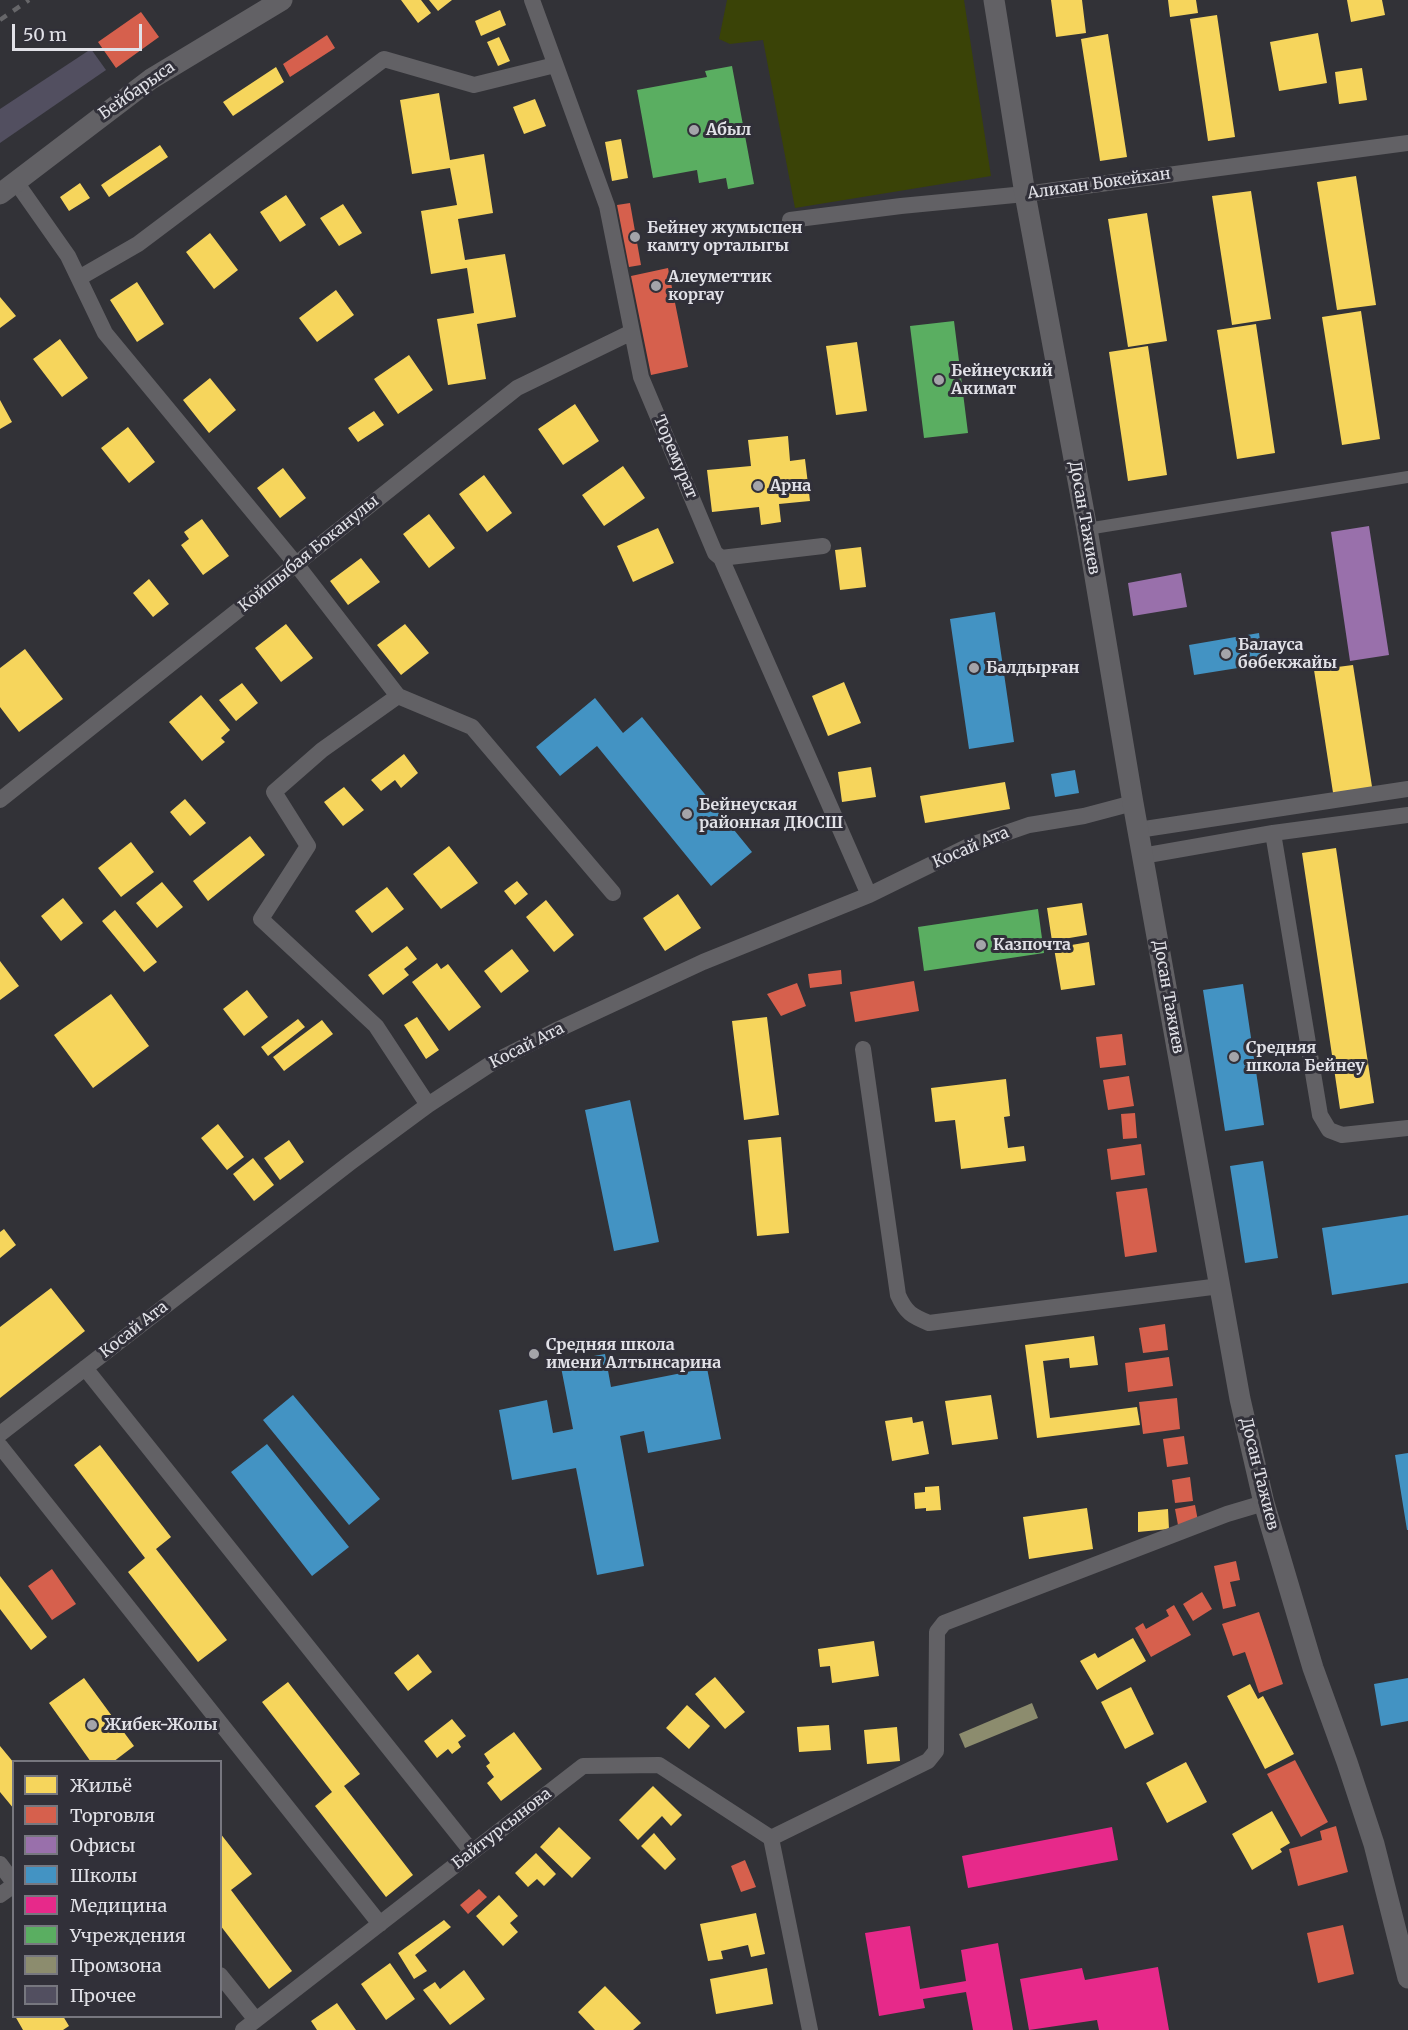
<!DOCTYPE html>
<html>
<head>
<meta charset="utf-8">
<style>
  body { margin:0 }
  #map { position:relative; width:1408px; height:2030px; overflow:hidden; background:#323237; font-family:Merriweather,serif }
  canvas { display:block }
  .legend { position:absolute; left:12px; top:1760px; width:210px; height:258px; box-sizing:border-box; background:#313039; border:2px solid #77777f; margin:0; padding:8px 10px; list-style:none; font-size:18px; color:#e1e1e7 }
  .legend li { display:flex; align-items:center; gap:12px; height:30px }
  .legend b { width:30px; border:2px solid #77777f }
  .scale { position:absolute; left:12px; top:24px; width:130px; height:27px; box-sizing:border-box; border:3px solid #e1e1e7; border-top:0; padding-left:8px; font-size:18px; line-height:21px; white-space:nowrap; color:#e1e1e7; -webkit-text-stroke:4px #313039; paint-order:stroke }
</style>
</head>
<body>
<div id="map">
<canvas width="1408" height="2030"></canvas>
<ul class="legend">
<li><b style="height:16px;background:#f6d55c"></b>Жильё</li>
<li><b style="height:16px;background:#d6604d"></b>Торговля</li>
<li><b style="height:16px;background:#9970ab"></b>Офисы</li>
<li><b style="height:16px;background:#4393c3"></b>Школы</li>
<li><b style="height:16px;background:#e7298a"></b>Медицина</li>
<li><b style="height:16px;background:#5aae61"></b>Учреждения</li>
<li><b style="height:16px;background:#8c8c6e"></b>Промзона</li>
<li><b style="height:16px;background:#524f60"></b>Прочее</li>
</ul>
<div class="scale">50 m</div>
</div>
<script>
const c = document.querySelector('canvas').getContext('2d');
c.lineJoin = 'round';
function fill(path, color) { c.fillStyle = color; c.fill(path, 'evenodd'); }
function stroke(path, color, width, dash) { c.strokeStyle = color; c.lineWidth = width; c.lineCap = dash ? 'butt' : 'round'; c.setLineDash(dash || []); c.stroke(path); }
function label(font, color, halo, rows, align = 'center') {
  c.font = font + ' Merriweather,serif'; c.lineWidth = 6; c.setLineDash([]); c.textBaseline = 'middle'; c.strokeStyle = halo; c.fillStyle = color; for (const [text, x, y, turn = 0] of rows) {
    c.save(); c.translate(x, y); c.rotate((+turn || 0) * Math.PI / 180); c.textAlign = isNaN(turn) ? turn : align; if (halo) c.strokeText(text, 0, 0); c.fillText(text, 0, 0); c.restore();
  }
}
const green = new Path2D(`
  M727,0H964L991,176L795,208L763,40L730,44L719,39Z`);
const homes = new Path2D(`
  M401,0H421L431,13L418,23Z
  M429,0H452L438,11Z
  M1051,0H1082L1086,33L1056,37Z
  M1168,0H1196L1198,13L1170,17Z
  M1347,0H1382L1385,15L1351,22Z
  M500,10L506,25L481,36L475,21Z
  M1217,15L1235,137L1208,141L1190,19Z
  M1318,33L1327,83L1279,91L1270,42Z
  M1108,34L1127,157L1100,161L1081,39Z
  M499,37L510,61L498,66L487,42Z
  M276,67L284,82L233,116L223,102Z
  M1362,68L1367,100L1339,104L1335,72Z
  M439,93L450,160L484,154L493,213L458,219L465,260L505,254L516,317L477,324L486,379L448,385L437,319L474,313L467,268L431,274L421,211L457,205L450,168L412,174L400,100Z
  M535,99L546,126L524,134L513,107Z
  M621,139L628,178L612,181L605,142Z
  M160,145L168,157L109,197L101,185Z
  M1356,176L1376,305L1337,310L1317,182Z
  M80,183L90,198L69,211L60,197Z
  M1251,191L1271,319L1232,325L1212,196Z
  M286,195L306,225L280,242L260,212Z
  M343,204L362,233L339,246L320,218Z
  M1147,213L1167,341L1128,347L1108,219Z
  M210,233L238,270L214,289L186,252Z
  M137,282L164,324L137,342L110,300Z
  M336,290L354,315L317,342L299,318Z
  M0,297L16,316L0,328Z
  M1361,311L1380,439L1342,445L1322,317Z
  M1256,324L1275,453L1237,459L1217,330Z
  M60,339L88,378L62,397L33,359Z
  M857,342L867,411L836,415L826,346Z
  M1148,346L1167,475L1128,481L1109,352Z
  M409,355L433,390L398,414L374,379Z
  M210,378L236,410L209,433L183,400Z
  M0,400L12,422L0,429Z
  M575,404L599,441L563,465L538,429Z
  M374,411L384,425L358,442L348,428Z
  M128,427L155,462L129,483L101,448Z
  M788,436L790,461L805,459L810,501L779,504L781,522L761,525L759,507L712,512L707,470L751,466L748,440Z
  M623,466L645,498L604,526L582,495Z
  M283,468L306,498L280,518L257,488Z
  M484,475L512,513L487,532L459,494Z
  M429,514L455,548L429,568L403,534Z
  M202,519L229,556L203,575L181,545L189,539L184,532Z
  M658,528L674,563L633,582L617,546Z
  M861,547L866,587L840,590L835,550Z
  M361,558L380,582L348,605L330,581Z
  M149,579L169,604L153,617L133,593Z
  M286,624L313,658L281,682L255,648Z
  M405,624L429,653L401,675L377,645Z
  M25,649L63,699L19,732L0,707V668Z
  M1353,665L1373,793L1334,799L1314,670Z
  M844,682L861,723L828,736L812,696Z
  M242,683L258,703L236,721L219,700Z
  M201,695L230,730L221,738L225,742L202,761L169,722Z
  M404,754L418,773L401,788L395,780L381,791L371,780Z
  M871,767L876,797L842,802L838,772Z
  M1005,782L1010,809L925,823L920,796Z
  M344,787L364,810L343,826L324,802Z
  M185,799L206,823L190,836L170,812Z
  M250,836L265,855L208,901L193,881Z
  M131,842L154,872L121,897L98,868Z
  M449,846L478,883L441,909L413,874Z
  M1336,848L1374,1103L1340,1109L1302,853Z
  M517,881L528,894L515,905L504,891Z
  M162,882L183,907L157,928L136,903Z
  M387,887L404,909L372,933L355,911Z
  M678,894L701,928L665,951L643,918Z
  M63,898L83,923L61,941L41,916Z
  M546,900L574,935L554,952L526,917Z
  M1082,903L1087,935L1052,941L1047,908Z
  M115,910L157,962L144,972L102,921Z
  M1089,942L1095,985L1061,990L1054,948Z
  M407,946L417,959L404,969L409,975L383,995L368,975Z
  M512,949L529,971L501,993L484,971Z
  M0,961L19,986L0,1000Z
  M437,963L441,969L448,964L481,1007L449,1031L412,982Z
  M247,990L268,1017L244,1036L223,1009Z
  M111,994L149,1046L93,1088L54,1035Z
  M417,1017L439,1050L426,1059L404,1025Z
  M767,1017L779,1115L744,1120L732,1021Z
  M298,1019L305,1027L268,1056L261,1047Z
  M322,1020L333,1034L284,1071L273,1057Z
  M1006,1079L1010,1116L1004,1117L1008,1148L1024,1146L1026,1161L961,1169L955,1120L935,1122L931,1088Z
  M218,1124L244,1157L227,1170L201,1138Z
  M781,1137L789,1233L757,1236L748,1140Z
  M289,1140L304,1162L280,1180L264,1158Z
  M253,1158L274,1185L254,1201L233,1174Z
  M4,1229L16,1245L0,1258V1232Z
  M51,1288L85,1331L0,1398V1327Z
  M1094,1336L1098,1365L1070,1368L1069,1358L1043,1361L1050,1418L1137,1407L1140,1425L1037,1438L1025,1345Z
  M991,1395L998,1439L952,1445L945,1401Z
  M912,1417L913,1423L923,1421L929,1454L892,1461L885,1421Z
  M100,1445L171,1537L156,1549L227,1640L198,1662L128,1572L145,1558L74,1465Z
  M939,1486L941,1510L926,1511V1508L915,1509L914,1493L925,1492V1487Z
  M1087,1508L1093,1549L1029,1559L1023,1517Z
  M1168,1509L1169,1529L1138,1532V1512Z
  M0,1576L47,1637L31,1650L0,1609Z
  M1133,1638L1146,1661L1097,1690L1080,1661L1095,1653L1098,1658Z
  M874,1641L879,1676L832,1683L830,1666L820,1667L818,1649Z
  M418,1654L432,1672L408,1691L394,1673Z
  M715,1677L745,1712L725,1729L695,1694Z
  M84,1678L134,1746L113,1762H91L49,1703Z
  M288,1682L360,1774L344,1786L413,1875L386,1897L315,1806L332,1792L262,1702Z
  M1250,1684L1258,1699L1263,1696L1294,1754L1265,1769L1227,1696Z
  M1131,1687L1154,1734L1125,1749L1101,1702Z
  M687,1705L710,1726L689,1749L666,1728Z
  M452,1719L466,1736L458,1742L461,1747L452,1754L448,1749L437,1758L424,1741Z
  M829,1725L831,1750L799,1752L797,1727Z
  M897,1727L900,1761L867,1764L864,1730Z
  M514,1732L542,1769L501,1801L487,1783L494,1777L486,1766L490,1763L484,1754Z
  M0,1746L14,1763V1809L0,1792Z
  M1186,1762L1207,1802L1167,1823L1146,1783Z
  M653,1786L682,1815L671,1826L662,1816L638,1840L619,1820Z
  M1272,1811L1290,1843L1280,1849L1282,1852L1252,1870L1232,1834Z
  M559,1827L591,1858L572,1878L540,1847Z
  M220,1833L252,1874L231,1890L292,1971L269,1989L220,1925Z
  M654,1833L676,1859L665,1870L641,1846Z
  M536,1853L556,1874L544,1886L537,1879L528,1887L515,1873Z
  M499,1895L518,1916L510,1923L518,1932L503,1946L476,1916Z
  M756,1913L765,1954L751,1957L748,1945L721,1951L723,1959L708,1961L700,1924Z
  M444,1920L451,1927L415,1955L427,1971L414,1979L398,1953Z
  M390,1963L415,1999L386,2020L361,1984Z
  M767,1968L773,2004L716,2014L710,1979Z
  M464,1970L485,1999L450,2025L423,1990L435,1982L440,1989Z
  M605,1986L641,2023L633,2030H595L578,2012Z
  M337,2003L356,2030H317L311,2021Z
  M15,2016H63L69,2026L63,2030H23Z`);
const shops = new Path2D(`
  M141,12L159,37L116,68L98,42Z
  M327,35L335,48L290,77L283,64Z
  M630,203L641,265L629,267L617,205Z
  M668,268L688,367L651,375L631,276Z
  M841,970L842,984L810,988L808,974Z
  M914,981L919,1011L855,1022L850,992Z
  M797,983L806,1006L781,1016L767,994Z
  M1122,1034L1126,1065L1100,1068L1096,1037Z
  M1129,1076L1134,1106L1108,1110L1103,1080Z
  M1135,1113L1137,1138L1123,1139L1121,1114Z
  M1141,1144L1145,1175L1111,1180L1107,1149Z
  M1147,1188L1157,1252L1125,1257L1116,1192Z
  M1165,1324L1168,1350L1143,1353L1139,1328Z
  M1169,1357L1173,1386L1128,1392L1125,1363Z
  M1177,1398L1180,1429L1143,1434L1139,1402Z
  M1184,1436L1188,1464L1167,1467L1163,1439Z
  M1190,1477L1193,1501L1175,1503L1172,1480Z
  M1195,1505L1198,1521L1178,1525L1175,1509Z
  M1236,1561L1240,1580L1230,1582L1236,1606L1223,1609L1214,1566Z
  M52,1569L76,1604L52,1620L28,1586Z
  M1202,1592L1212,1609L1193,1621L1183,1604Z
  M1174,1605L1191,1635L1151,1657L1135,1628L1143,1623L1146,1629L1169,1616L1166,1610Z
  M1259,1612L1283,1684L1259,1693L1245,1652L1233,1656L1222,1624Z
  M1295,1760L1328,1822L1301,1837L1267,1774Z
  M1336,1826L1348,1872L1298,1886L1289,1849L1322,1840L1320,1831Z
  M745,1860L756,1887L741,1892L731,1866Z
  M479,1889L487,1897L468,1914L460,1905Z
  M1343,1925L1354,1974L1318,1983L1307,1933Z`);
const offices = new Path2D(`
  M1369,526L1389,655L1350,661L1331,532Z
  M1181,573L1187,607L1133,616L1128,583Z`);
const schools = new Path2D(`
  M995,612L1014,742L969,749L950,619Z
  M1259,633L1263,664L1194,675L1189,645Z
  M595,698L623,733L642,717L752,852L711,886L597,746L560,776L536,747Z
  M1075,770L1079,793L1055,797L1051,774Z
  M1243,984L1264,1125L1225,1131L1203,990Z
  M630,1100L659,1242L614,1251L585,1110Z
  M1263,1161L1278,1258L1245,1263L1230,1166Z
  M1408,1215V1283L1332,1295L1322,1228Z
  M605,1354L611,1387L707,1368L721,1439L648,1453L644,1431L620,1436L644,1566L597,1575L576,1468L512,1480L499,1410L547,1400L553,1433L573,1429L560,1362Z
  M293,1395L380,1499L349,1525L263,1420Z
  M267,1444L349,1547L312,1576L231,1472Z
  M1408,1453V1530H1407L1395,1455Z
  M1408,1678V1721L1381,1726L1374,1684Z`);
const health = new Path2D(`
  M1112,1827L1118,1860L968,1888L962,1856Z
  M910,1926L920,1989L966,1981L961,1950L998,1943L1013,2030H973L966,1992L923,1999L925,2008L879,2016L865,1933Z
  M1158,1967L1169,2030H1099L1097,2020L1029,2030L1020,1979L1082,1968L1085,1980Z`);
const public = new Path2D(`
  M732,66L754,184L728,189L726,178L699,183L697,170L653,178L637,90L707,77L705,71Z
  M954,321L968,433L924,438L910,326Z
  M1038,909L1044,953L924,971L918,927Z`);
const industry = new Path2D(`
  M1032,1703L1038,1718L965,1748L959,1734Z`);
const building = new Path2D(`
  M91,49L106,70L0,143V109Z`);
const pedestrian = new Path2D(`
  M1087,529L1408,477`);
const minor = new Path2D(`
  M532,0L607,206L641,377L715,553L721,558L869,895
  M16,182L68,256L105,333L296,564L398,696
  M790,220L901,206L1025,194L1408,143
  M79,278L138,244L384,59L474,85L555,65
  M721,558L823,546
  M0,800L517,388L632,332
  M1138,830L1408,789
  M1273,833L1320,1115L1329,1130L1342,1135L1408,1128
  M1142,856L1273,833L1408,815
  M863,1049L898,1295C906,1313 912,1316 929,1323L1220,1286
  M428,1105L376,1026L261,919L308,846L274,792L322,750L398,696L472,727L613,893
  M85,1368L472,1852
  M0,1434L351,1162L428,1105L492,1063L559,1029L703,962L869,895L971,845L1029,825L1084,816L1133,803
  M0,1446L380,1924
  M771,1838L928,1761L936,1751L937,1632L944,1623L1227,1514L1264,1503
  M771,1838L810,2030
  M0,1864L14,1883
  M0,1895L14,1885
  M220,1975L256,2020
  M243,2030L583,1766L659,1765L771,1838`);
const tertiary = new Path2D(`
  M994,0L1025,194L1087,529L1133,803L1240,1399L1264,1503L1313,1668L1347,1762L1374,1844L1408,1978
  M0,194L151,79L282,0`);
const rail = new Path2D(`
  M0,20L29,0`);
const markers = [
  [694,130,6,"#a4a4a9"],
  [635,237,6,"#a4a4a9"],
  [656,286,6,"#a4a4a9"],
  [939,380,6,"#a4a4a9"],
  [758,486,6,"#a4a4a9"],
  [1226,654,6,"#a4a4a9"],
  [974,668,6,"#a4a4a9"],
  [687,814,6,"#a4a4a9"],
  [981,945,6,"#a4a4a9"],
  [1234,1057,6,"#a4a4a9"],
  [534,1354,6,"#a4a4a9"],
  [92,1725,6,"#a4a4a9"]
];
const streetNames = [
  ["Бейбарыса",137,91,-35],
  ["Алихан Бокейхан",1099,184,-8],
  ["Торемурат",675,457,67],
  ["Досан Тажиев",1084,518,80],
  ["Койшыбая Боканулы",309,554,-39],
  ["Косай Ата",971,848,-23],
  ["Досан Тажиев",1168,997,80],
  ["Косай Ата",527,1046,-27],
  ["Косай Ата",134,1330,-38],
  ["Досан Тажиев",1259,1474,76],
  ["Байтурсынова",502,1829,-38]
];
const poiNames = [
  ["Абыл",706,130],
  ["Бейнеу жумыспен",647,228],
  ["камту орталыгы",647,246],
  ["Алеуметтик",668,277],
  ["коргау",668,295],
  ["Бейнеуский",951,371],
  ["Акимат",951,389],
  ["Арна",770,486],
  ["Балауса",1238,645],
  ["бөбекжайы",1238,663],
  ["Балдырған",986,668],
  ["Бейнеуская",699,805],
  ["районная ДЮСШ",699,823],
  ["Казпочта",993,945],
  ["Средняя",1246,1048],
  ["школа Бейнеу",1246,1066],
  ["Средняя школа",546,1345],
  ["имени Алтынсарина",546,1363],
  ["Жибек-Жолы",104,1725]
];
fill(green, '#3a4307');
fill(homes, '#f6d55c');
fill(shops, '#d6604d');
fill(offices, '#9970ab');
fill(schools, '#4393c3');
fill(health, '#e7298a');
fill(public, '#5aae61');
fill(industry, '#8c8c6e');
fill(building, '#524f60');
stroke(pedestrian, '#626165', 12);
stroke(minor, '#626165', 16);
stroke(tertiary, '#626165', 21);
stroke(rail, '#666669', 4.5, [8, 8]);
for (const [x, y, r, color] of markers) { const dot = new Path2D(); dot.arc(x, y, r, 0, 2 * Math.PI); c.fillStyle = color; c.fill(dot); stroke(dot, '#313039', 2); }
label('16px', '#e1e1e7', '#313039', streetNames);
label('bold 16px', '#e1e1e7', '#313039', poiNames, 'left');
</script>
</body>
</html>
